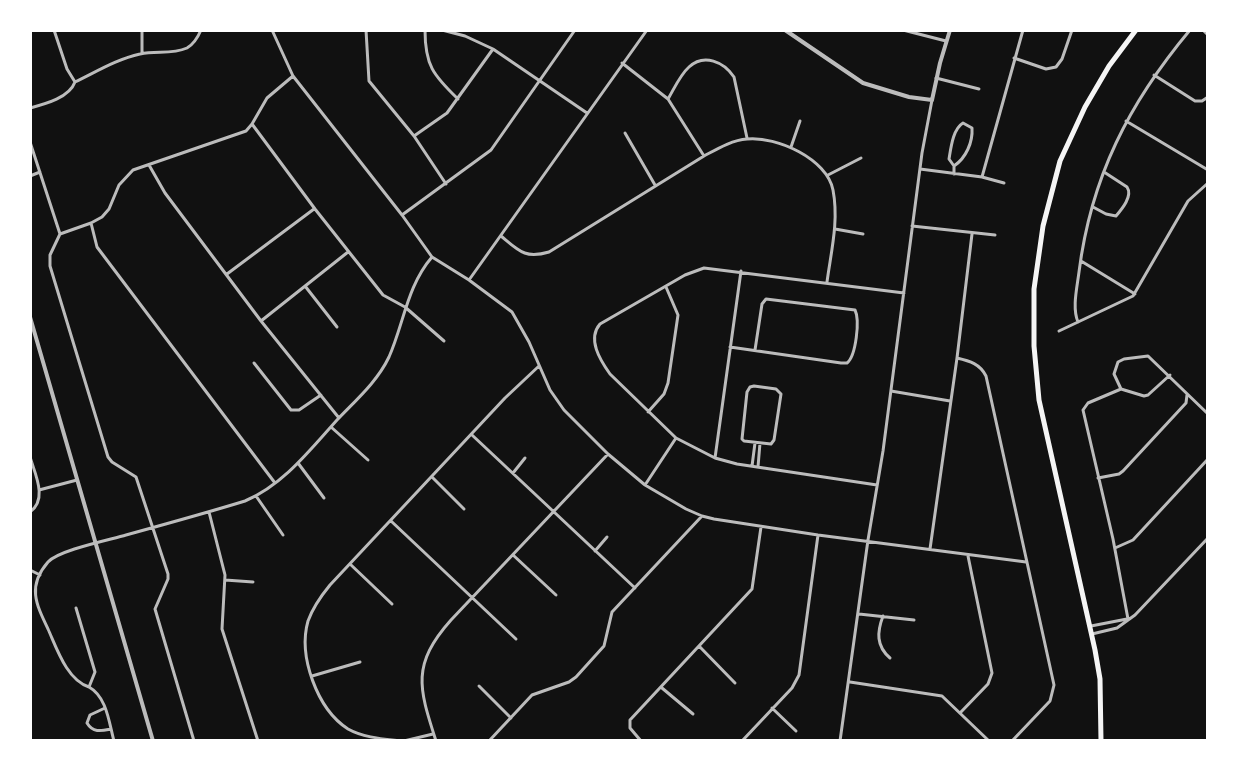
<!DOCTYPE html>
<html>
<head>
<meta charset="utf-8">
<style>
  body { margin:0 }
  #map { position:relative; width:1238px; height:771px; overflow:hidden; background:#111; font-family:Inter,sans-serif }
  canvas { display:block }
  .frame { position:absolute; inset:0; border:32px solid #fff; pointer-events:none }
</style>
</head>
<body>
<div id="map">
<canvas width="1238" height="771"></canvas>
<div class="frame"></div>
</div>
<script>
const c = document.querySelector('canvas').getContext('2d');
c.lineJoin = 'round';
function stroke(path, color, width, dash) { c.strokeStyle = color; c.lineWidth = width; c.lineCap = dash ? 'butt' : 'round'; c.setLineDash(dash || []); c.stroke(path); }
const minor = new Path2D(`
  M54,30L67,69L75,82
  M272,30L293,76L402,215L432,257L469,280L512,312L529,342L550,390L564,410L608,454L645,485L686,509L702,516L714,519L818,535L1026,562
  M366,30L369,81L414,136L446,184
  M366,30H379
  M425,30C425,65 433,75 458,99
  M442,30L465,36L493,49L587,113
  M903,30L946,41
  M1203,30L1208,35
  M142,53V30
  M1014,58L1046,69L1056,67L1062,59L1072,30
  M622,63L668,99L704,156
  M1154,75L1195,101H1202L1208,97
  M936,78L979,89
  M668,99C674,89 680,75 689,67C704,53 724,62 734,77L747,138
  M30,108C45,104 69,98 75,82C96,72 117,59 140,54C156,50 171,55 187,48C194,44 198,37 201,30
  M1126,121L1208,170
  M252,124L315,209L383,295L405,307L444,341
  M625,133L655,185
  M414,136L447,113L493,49
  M30,142L60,234
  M791,147L800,121
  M149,165L165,193L261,321L339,418
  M920,169L982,177L1004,183
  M954,174V166L949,159C951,147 953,129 963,123L972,128C973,142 966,158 954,166
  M828,175L861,158
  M30,176L40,172
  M982,177L1023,30
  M1093,207L1106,214L1116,216C1122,209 1133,196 1127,187L1104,172
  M402,215L491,150L575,30
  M91,223L97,247L275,483
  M912,226L995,235
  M835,229L863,234
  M60,234L50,255V266L108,457L112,462L136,477L168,574V579L155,609L194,741
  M60,234L91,223L102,217L109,209L119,185L133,170L246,131L252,124L267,98L293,76
  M501,236C519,251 525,259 549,252L704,156C717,149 732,140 747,139C777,136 827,159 833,190C839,221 831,252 827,282
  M1081,261L1135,294
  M227,274L314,209
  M469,280L647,30
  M305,286L337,327
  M261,321L348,252
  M1078,322C1072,308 1077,288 1079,272C1091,177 1129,103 1190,30
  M1059,331L1133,296L1188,201L1208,183
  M730,347L841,363H847C856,356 860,320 855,310L766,299L762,304L755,350
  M957,358C970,361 980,364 986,376L1054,685L1050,701L1012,741
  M254,363L291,410H299L321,395
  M754,386L776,389L781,394L774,440L771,444L744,441L742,439L747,392L750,387Z
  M1121,389L1114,374L1118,362L1124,359L1148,356L1208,414
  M891,391L950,401
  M648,412L664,394L668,383L678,315L666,287
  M331,427L368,460
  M472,435L635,588
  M30,457C35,474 48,499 30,512
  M715,458L741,271
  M298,463L324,498
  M752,466L755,443
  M758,467L760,443
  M513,473L525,458
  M432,477L464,509
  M1098,478L1119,474L1123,471L1186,403L1187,395
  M645,485L676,438
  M877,485L737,464L715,458L676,438L610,374C600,360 587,339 600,324L685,275L704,268L904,293
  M39,490L77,480
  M256,496L283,535
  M209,512L225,575L222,629L258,741
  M391,521L516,639
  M1115,548L1133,540L1208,459
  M930,549L957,358L972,234
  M595,551L607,537
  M513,555L556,595
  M350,564L392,604
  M30,570L40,575
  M225,580L253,582
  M76,608L95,672L89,687C107,697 109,723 114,741
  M859,614L914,620
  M883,616C877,632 876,646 890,658
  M1128,619L1113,539L1083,410L1088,403L1121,389L1144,396L1148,395L1170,375
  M1091,626L1127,619
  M1092,634L1117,628L1135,615L1208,538
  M699,646L735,683
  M312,676L360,662
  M850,682L942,696L989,741
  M479,686L511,718
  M89,687C67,680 57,649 48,629C36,604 27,586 48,562C59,550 109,540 126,535C166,524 206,513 245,501C283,485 310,450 337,420C356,400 377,382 389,357C404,323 407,286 432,257
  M662,688L693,714
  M105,708L90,715L87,723C93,733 101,731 111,729
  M772,708L796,731
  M960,713L988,684L992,673L968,556
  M402,741C385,739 364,738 348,729C317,709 298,656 308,621C313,607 321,596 330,585L505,398L539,366
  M404,741L433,734
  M436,741C419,688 411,665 451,620L608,454
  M489,741L532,695L569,682L576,677L604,646L612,612L702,516
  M641,741L630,728V720L752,589L761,527
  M742,741L792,688L799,675L818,535
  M840,741L868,540L883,451L922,153L932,100`);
const tertiary = new Path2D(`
  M785,30L863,83L909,97L932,100L940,63L950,30
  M30,317L153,741`);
const primary = new Path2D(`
  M1101,741L1100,679L1095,650L1039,400L1034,346V289L1043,226L1060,161L1085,107L1109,66L1136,30`);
stroke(minor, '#bcbcbc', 3);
stroke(tertiary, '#bcbcbc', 4);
stroke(primary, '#f5f5f5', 5);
</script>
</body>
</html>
